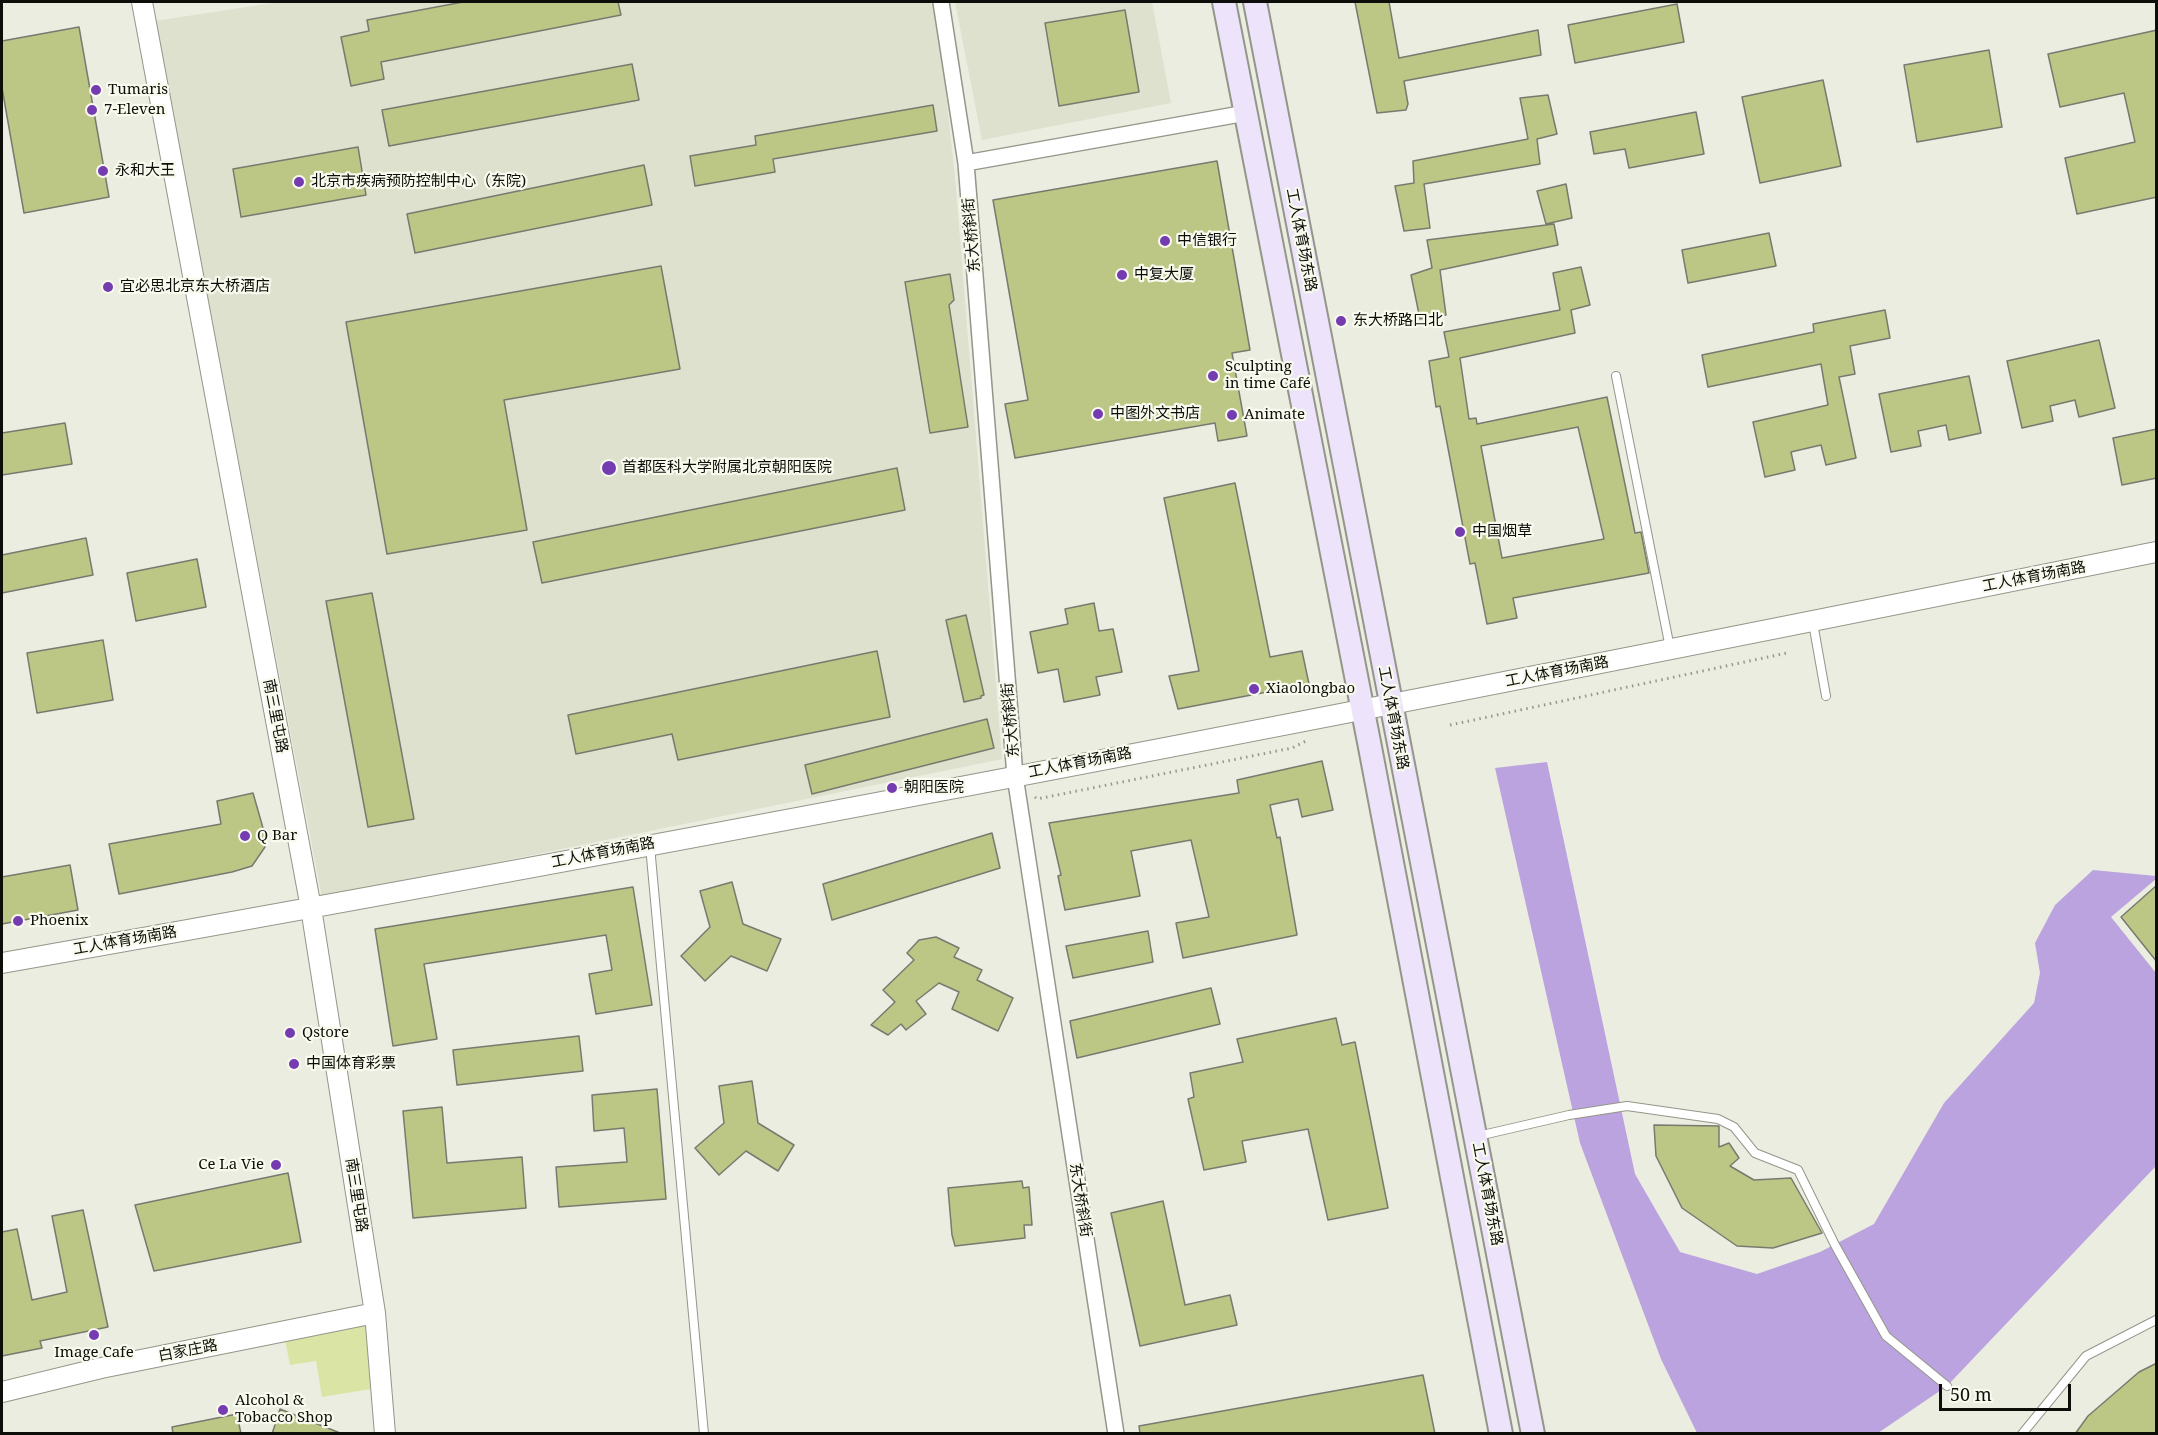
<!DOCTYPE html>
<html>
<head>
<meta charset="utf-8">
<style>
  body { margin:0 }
  #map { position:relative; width:2158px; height:1435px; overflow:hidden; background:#eaede0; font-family:"Noto Serif",serif }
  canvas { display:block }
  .frame { position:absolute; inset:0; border:3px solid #0d0e09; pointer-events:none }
  .scale { position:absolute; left:1939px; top:1384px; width:132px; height:27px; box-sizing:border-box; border:3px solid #0d0e09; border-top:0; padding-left:8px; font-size:18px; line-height:21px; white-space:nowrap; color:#0d0e09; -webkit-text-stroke:4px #f8faed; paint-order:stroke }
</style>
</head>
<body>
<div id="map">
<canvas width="2158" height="1435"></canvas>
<div class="frame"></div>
<div class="scale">50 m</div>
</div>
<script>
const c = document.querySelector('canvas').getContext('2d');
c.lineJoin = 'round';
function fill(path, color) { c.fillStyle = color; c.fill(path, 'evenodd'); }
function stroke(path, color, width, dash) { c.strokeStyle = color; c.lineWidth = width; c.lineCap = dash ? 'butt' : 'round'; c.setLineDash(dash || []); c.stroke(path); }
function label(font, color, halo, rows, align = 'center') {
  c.font = font + ' "Noto Serif","Noto Sans SC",serif'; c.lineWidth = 4.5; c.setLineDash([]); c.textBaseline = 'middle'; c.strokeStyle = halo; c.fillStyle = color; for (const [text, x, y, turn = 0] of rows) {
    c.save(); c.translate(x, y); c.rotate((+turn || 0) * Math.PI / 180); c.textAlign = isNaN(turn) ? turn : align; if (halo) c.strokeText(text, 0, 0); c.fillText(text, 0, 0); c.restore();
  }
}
const built = new Path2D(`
  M279,2H936L955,177L1002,759L322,898L155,21Z
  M955,2H1152L1171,103L982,140Z`);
const green = new Path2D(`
  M367,1325L371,1389L322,1397L316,1361L290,1365L285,1340Z`);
const water = new Path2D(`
  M1547,762L1635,1174L1680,1252L1757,1274L1820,1252L1874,1224L1944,1103L2034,1003L2040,973L2035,943L2055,905L2093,870L2156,876V879L2111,917L2156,973V1166L1947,1386L1878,1433H1697L1661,1359L1580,1143L1495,768Z`);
const building = new Path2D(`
  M463,2H618L621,15L381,62L384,79L351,86L341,37L369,31L367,20Z
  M1355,2H1389L1399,58L1538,30L1541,55L1404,81L1408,104L1406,110L1377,113Z
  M1677,4L1684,42L1575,63L1568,25Z
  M1125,10L1139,92L1059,106L1045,23Z
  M79,27L109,197L24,213L2,88V41Z
  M2157,30V197L2077,214L2065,158L2135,142L2124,93L2060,107L2048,54Z
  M1989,50L2002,127L1917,142L1904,65Z
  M632,64L639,100L389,146L382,110Z
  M1823,80L1841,166L1760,183L1742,97Z
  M1548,95L1557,134L1537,139L1540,164L1424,184L1430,228L1404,231L1395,186L1414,183L1413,161L1528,139L1520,98Z
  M933,105L937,131L773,159L775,172L695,186L690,156L756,145L755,136Z
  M1696,112L1704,154L1629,168L1625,149L1594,154L1590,132Z
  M358,147L366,195L241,217L233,169Z
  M1217,161L1250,350L1232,353L1247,436L1218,441L1215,423L1015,458L1005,404L1028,400L993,200Z
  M644,165L652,205L415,253L407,214Z
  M1566,184L1572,218L1546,224L1537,191Z
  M1554,224L1558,245L1440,270L1446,315L1420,319L1411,275L1432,268L1427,240Z
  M1769,233L1776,266L1688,283L1682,250Z
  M661,266L680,369L504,400L527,530L387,554L346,322Z
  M1581,267L1590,305L1571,310L1575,333L1460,358L1469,419L1476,418L1477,424L1607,397L1635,533L1641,532L1649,573L1513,598L1517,618L1487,624L1475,563L1470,564L1440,406L1436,407L1429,361L1449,357L1444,332L1560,310L1553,273ZM1578,427L1604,539L1502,558L1481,446Z
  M950,274L954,300L949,305L968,427L930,433L905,282Z
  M1885,310L1890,338L1850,346L1855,374L1839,377L1856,458L1826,465L1821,445L1791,452L1795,470L1765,477L1753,422L1828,405L1821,364L1708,387L1702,355L1814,332L1813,324Z
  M2099,340L2115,408L2079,417L2075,400L2050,406L2053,421L2022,428L2007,361Z
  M1969,376L1981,433L1949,440L1946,425L1918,431L1921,446L1891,452L1879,394Z
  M65,423L72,464L2,475V433Z
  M2157,429V478L2122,485L2113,438Z
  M897,468L905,510L542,583L533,542Z
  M1235,483L1270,657L1302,651L1309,684L1178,709L1169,676L1199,671L1164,498Z
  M86,538L93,575L2,593V555Z
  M197,559L206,607L136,621L127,573Z
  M372,593L414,819L368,827L326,601Z
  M1094,603L1099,631L1113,629L1122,672L1096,677L1100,695L1064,702L1058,669L1038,673L1030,632L1068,624L1065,609Z
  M966,615L984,695L981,696V698L964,702L946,620Z
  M103,640L113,700L37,713L27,653Z
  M877,651L890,717L678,760L672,734L576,754L568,715Z
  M987,719L994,748L812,794L805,765Z
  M1322,761L1333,810L1302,817L1298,799L1270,805L1277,838L1280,837L1297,935L1183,958L1176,923L1209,917L1191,840L1131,851L1140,896L1065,910L1058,876L1061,875L1049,823L1239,793L1237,780Z
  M253,793L263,828L265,847L252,866L232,872L119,894L109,844L221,824L217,801Z
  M992,833L1000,868L832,920L823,884Z
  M70,865L78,910L2,924V877Z
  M732,882L743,924L781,939L767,971L731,956L705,981L681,956L710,927L700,891Z
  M2157,885V962L2121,917Z
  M633,887L652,1005L596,1014L589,974L612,970L606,935L424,964L437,1039L393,1046L375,929Z
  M1148,931L1153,962L1073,978L1066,946Z
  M936,937L959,948L954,957L982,970L977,980L1013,998L998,1031L952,1009L959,992L939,983L916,1001L926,1014L906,1030L901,1024L888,1035L871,1025L895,1002L883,990L914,960L907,953L919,940Z
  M1211,988L1220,1024L1077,1058L1070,1021Z
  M1336,1018L1342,1045L1355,1042L1388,1208L1328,1220L1308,1129L1242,1141L1246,1162L1204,1170L1188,1099L1194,1097L1190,1073L1243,1062L1237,1039Z
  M579,1036L583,1071L457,1085L453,1050Z
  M752,1081L758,1123L794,1145L778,1171L746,1151L719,1175L695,1148L724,1123L719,1086Z
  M657,1089L666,1199L559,1207L556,1167L627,1162L624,1128L594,1131L592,1095Z
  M442,1107L447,1163L522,1157L526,1208L413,1218L403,1111Z
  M1654,1125L1719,1126V1147L1729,1143L1739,1158L1730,1166L1754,1180L1791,1178L1822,1233L1773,1248L1737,1246L1682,1208L1656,1156Z
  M288,1173L301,1242L154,1271L135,1205Z
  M1022,1181L1023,1188L1029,1187L1032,1225H1024L1025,1238L955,1246L952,1235L948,1188Z
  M1163,1201L1185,1305L1230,1295L1237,1325L1140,1346L1111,1213Z
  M83,1210L108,1327L40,1341L42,1348L2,1356V1232L17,1229L32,1300L67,1292L52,1216Z
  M2157,1363V1434H2075L2088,1416L2139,1372Z
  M1423,1375L1435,1434H1140L1139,1426Z
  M280,1409L340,1433V1434H272Z
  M237,1414L241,1434H173L172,1427Z`);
const path = new Path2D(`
  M1450,725L1787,653
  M1035,797L1037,799L1292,748L1306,741`);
const service = new Path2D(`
  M1616,376L1670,648
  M1813,623L1826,696
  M650,846L704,1434
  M1478,1136L1569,1115L1627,1106L1718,1119L1734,1127L1755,1153L1798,1170L1835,1245L1886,1336L1947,1386
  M2022,1434L2086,1356L2156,1320`);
const minor = new Path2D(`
  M941,2L966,163L1015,776L1116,1434
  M966,163L1246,113`);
const tertiary = new Path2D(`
  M142,2L311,908L375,1313L385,1434
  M2,963C722,836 1440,697 2156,552
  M2,1392L101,1368L375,1313`);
const secondary = new Path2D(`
  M1224,2L1369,742L1501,1434
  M1255,2L1533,1434`);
const markers = [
  [96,90,6,"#753bb1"],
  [92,110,6,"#753bb1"],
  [103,171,6,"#753bb1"],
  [299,182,6,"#753bb1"],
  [1165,241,6,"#753bb1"],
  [1122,275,6,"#753bb1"],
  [108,287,6,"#753bb1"],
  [1341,321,6,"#753bb1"],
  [1213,376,6,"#753bb1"],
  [1098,414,6,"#753bb1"],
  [1232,415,6,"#753bb1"],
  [609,468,8,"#753bb1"],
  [1460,532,6,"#753bb1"],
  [1254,689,6,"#753bb1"],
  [892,788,6,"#753bb1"],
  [245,836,6,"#753bb1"],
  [18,921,6,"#753bb1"],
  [290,1033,6,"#753bb1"],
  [294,1064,6,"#753bb1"],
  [276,1165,6,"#753bb1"],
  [94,1335,6,"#753bb1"],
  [223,1410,6,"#753bb1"]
];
const poiNames = [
  ["Tumaris",108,90],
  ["7-Eleven",104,110],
  ["永和大王",115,171],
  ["北京市疾病预防控制中心（东院)",311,182],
  ["中信银行",1177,241],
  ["中复大厦",1134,275],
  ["宜必思北京东大桥酒店",120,287],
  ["东大桥路口北",1353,321],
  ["Sculpting",1225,367],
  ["in time Café",1225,384],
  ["中图外文书店",1110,414],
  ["Animate",1244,415],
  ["首都医科大学附属北京朝阳医院",622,468],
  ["中国烟草",1472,532],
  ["Xiaolongbao",1266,689],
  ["朝阳医院",904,788],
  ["Q Bar",257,836],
  ["Phoenix",30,921],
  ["Qstore",302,1033],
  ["中国体育彩票",306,1064],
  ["Ce La Vie",264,1165,"right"],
  ["Image Cafe",94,1353,"center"],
  ["Alcohol &",235,1401],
  ["Tobacco Shop",235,1418]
];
const streetNames = [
  ["东大桥斜街",972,235,-95],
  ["工人体育场东路",1301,240,79],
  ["工人体育场南路",2034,577,-11],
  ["工人体育场南路",1557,672,-11],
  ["南三里屯路",275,716,79],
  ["工人体育场东路",1393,718,79],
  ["东大桥斜街",1011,720,-95],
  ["工人体育场南路",1080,763,-11],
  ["工人体育场南路",603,853,-11],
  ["工人体育场南路",125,941,-10],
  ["工人体育场东路",1487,1194,79],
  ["南三里屯路",356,1195,81],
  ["东大桥斜街",1080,1200,81],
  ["白家庄路",188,1351,-11]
];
fill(built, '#dde1cd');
fill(green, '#dae5a5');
fill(water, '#bba3df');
fill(building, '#bcc786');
stroke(building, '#787a6f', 1.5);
stroke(service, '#94968a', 10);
stroke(minor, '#94968a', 18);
stroke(tertiary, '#94968a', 22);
stroke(secondary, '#94968a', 26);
stroke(path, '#96988e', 3, [1.5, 4.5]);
stroke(service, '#fff', 8);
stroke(minor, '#fff', 15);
stroke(tertiary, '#fff', 20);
stroke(secondary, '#ede3fa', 22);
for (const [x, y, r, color] of markers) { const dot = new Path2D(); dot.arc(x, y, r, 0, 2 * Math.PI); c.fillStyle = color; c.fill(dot); stroke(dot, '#f8faed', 2); }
label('15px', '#0d0e09', '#f8faed', poiNames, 'left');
label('15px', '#0d0e09', '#f8faed', streetNames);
</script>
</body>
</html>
